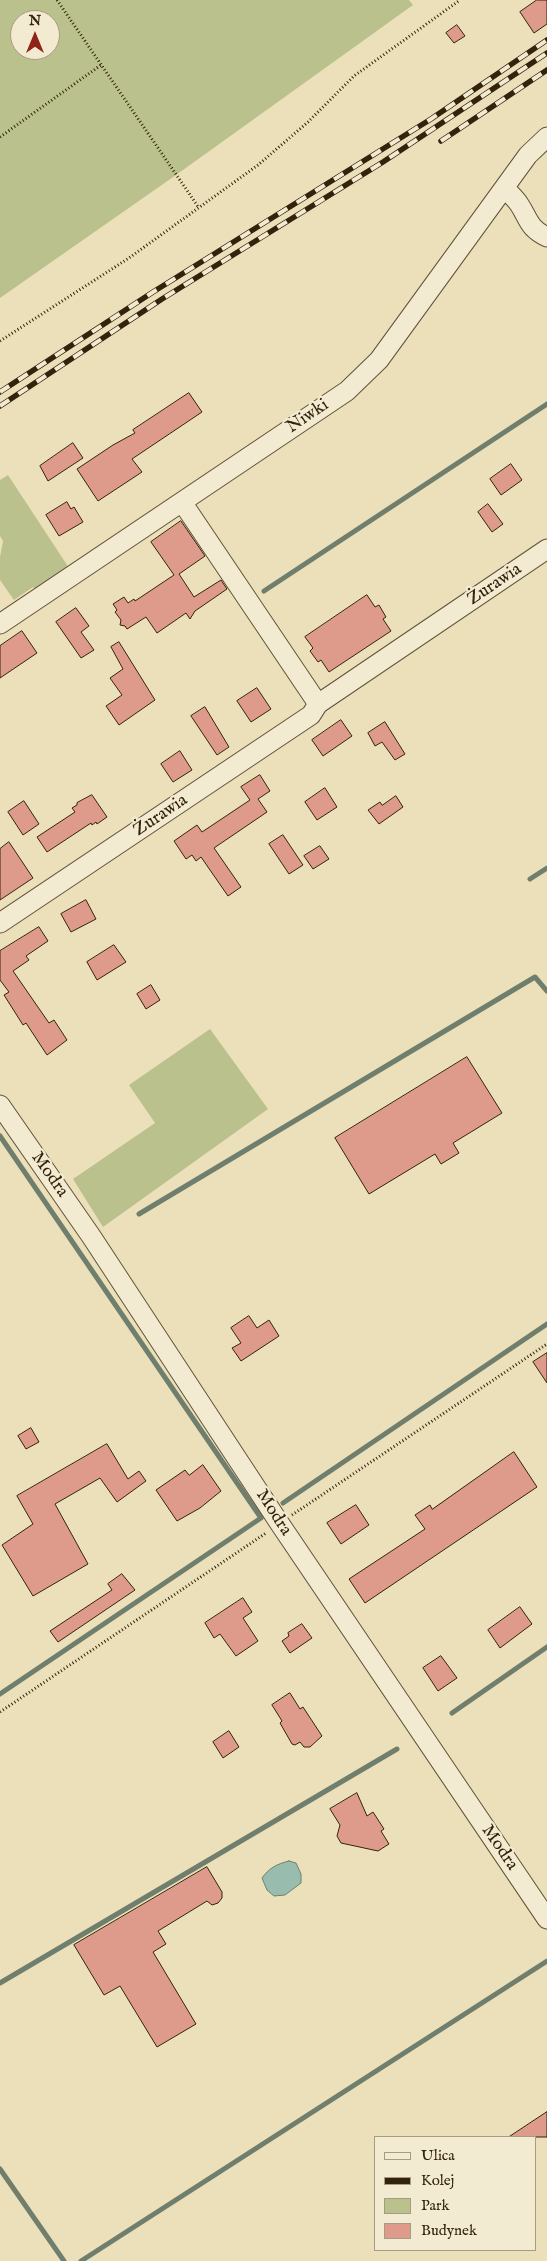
<!DOCTYPE html>
<html>
<head>
<meta charset="utf-8">
<style>
  body { margin:0 }
  #map { position:relative; width:547px; height:2261px; overflow:hidden; background:#ebe0ba; font-family:"IM FELL English",serif }
  canvas { display:block }
  .legend { position:absolute; left:374px; top:2136px; width:162px; height:115px; box-sizing:border-box; background:#f2ebd2; border:1px solid #a69b83; margin:0; padding:6px 9px; list-style:none; font-size:15px; color:#33230c }
  .legend li { display:flex; align-items:center; gap:10px; height:25px }
  .legend b { width:25px; border:1px solid #a69b83 }
  .north { position:absolute; left:10px; top:10px; width:50px; height:50px; box-sizing:border-box; background:#f2ebd2; border:1px solid #a69b83; border-radius:50%; rotate:0deg; font-size:14px; font-weight:700; line-height:20px; text-align:center; color:#33230c }
  .north::after { content:''; display:block; margin:auto; width:18px; height:22px; background:#8f2418; clip-path:polygon(50% 0,100% 100%,50% 72%,0 100%) }
</style>
</head>
<body>
<div id="map">
<canvas width="547" height="2261"></canvas>
<ul class="legend">
<li><b style="height:6px;background:#f2ebd2"></b>Ulica</li>
<li><b style="height:6px;background:#33230c"></b>Kolej</li>
<li><b style="height:14px;background:#bbc18d"></b>Park</li>
<li><b style="height:14px;background:#de9b8b"></b>Budynek</li>
</ul>
<div class="north">N</div>
</div>
<script>
const c = document.querySelector('canvas').getContext('2d');
c.lineJoin = 'round';
function fill(path, color) { c.fillStyle = color; c.fill(path, 'evenodd'); }
function stroke(path, color, width, dash) { c.strokeStyle = color; c.lineWidth = width; c.lineCap = dash ? 'butt' : 'round'; c.setLineDash(dash || []); c.stroke(path); }
function label(font, color, halo, rows, align = 'center') {
  c.font = font + ' "IM FELL English",serif'; c.lineWidth = 4.5; c.setLineDash([]); c.textBaseline = 'middle'; c.strokeStyle = halo; c.fillStyle = color; for (const [text, x, y, turn = 0] of rows) {
    c.save(); c.translate(x, y); c.rotate((+turn || 0) * Math.PI / 180); c.textAlign = isNaN(turn) ? turn : align; if (halo) c.strokeText(text, 0, 0); c.fillText(text, 0, 0); c.restore();
  }
}
const green = new Path2D(`
  M0,0H409L413,5L176,175L0,298ZM20,20H50V50H20Z
  M8,475L69,568L35,590L33,587L14,600L0,580V557L3,541L0,536V480Z
  M210,1029L268,1109L103,1227L73,1179L155,1123L129,1085Z`);
const water = new Path2D(`
  M289,1861L296,1863L301,1874V1883L285,1895L274,1896L267,1890L262,1878C269,1868 277,1864 289,1861Z`);
const stream = new Path2D(`
  M264,591L547,404
  M530,879L547,868
  M0,1136L261,1518L0,1694
  M139,1214L535,977L547,991
  M283,1503L547,1324
  M452,1713L547,1647
  M0,1983L397,1749
  M0,2169L64,2261
  M81,2261L547,1961`);
const building = new Path2D(`
  M537,0H547V24L534,33L520,12Z
  M457,25L465,36L454,43L446,33Z
  M189,393L202,412L132,459L142,472L98,501L77,469L113,445L135,433L133,430Z
  M73,443L83,458L48,481L40,466Z
  M511,464L522,480L501,495L490,479Z
  M67,502L71,509L74,507L83,522L59,536L46,515Z
  M488,504L503,524L492,532L478,512Z
  M181,521L205,556L179,574L194,597L221,580L227,589L195,611L190,619L186,613L157,633L146,617L127,629L125,626L120,625L121,620L115,612L117,610L113,604L124,597L128,603L134,599L135,601L174,575L151,542Z
  M367,595L375,607L379,605L386,617L383,619L391,631L329,672L321,660L318,662L310,651L313,648L305,637Z
  M76,608L89,626L81,632L94,650L81,658L56,622Z
  M22,631L37,653L0,678V646Z
  M119,642L155,700L119,725L106,706L122,695L110,678L123,669L111,647Z
  M257,688L271,709L251,722L237,701Z
  M205,707L229,747L217,755L191,716Z
  M341,720L352,736L323,756L312,740Z
  M385,722L405,754L395,760L382,742L375,746L368,733Z
  M180,751L192,770L173,782L161,764Z
  M260,775L270,791L258,799L267,812L214,848L241,887L228,896L201,857L196,861L192,855L186,859L174,841L197,825L202,832L250,800L241,787Z
  M325,788L337,807L317,820L305,802Z
  M92,795L107,817L97,824L96,822L92,825L91,823L47,852L37,837L75,812L72,808L77,805V803Z
  M396,796L403,807L379,824L368,810L380,802L382,805Z
  M24,801L39,824L23,835L8,812Z
  M283,835L303,865L289,874L269,844Z
  M9,842L33,878L0,900V849Z
  M320,846L329,859L313,869L304,856Z
  M86,900L96,919L71,932L61,914Z
  M39,927L48,941L26,956L29,960L13,971L49,1023L54,1020L67,1040L47,1055L26,1023L23,1025L4,995L9,992L0,980V951Z
  M114,945L126,962L97,980L87,962Z
  M151,985L160,1000L146,1009L137,994Z
  M467,1057L502,1113L453,1143L459,1153L441,1164L435,1154L369,1194L335,1138Z
  M249,1316L257,1328L269,1320L279,1336L241,1361L232,1348L241,1343L231,1328Z
  M547,1353V1383L533,1362Z
  M31,1428L39,1442L26,1449L18,1436Z
  M107,1444L128,1479L139,1471L146,1481L117,1502L100,1478L55,1504L88,1564L33,1596L2,1545L33,1524L17,1496Z
  M514,1452L537,1487L365,1603L349,1579L425,1529L415,1515L430,1505L432,1509Z
  M203,1465L221,1491L200,1508L177,1521L156,1490L185,1470L189,1475Z
  M356,1505L369,1525L341,1544L327,1523Z
  M122,1574L135,1590L58,1642L50,1631L112,1590L108,1584Z
  M243,1598L252,1612L243,1618L258,1641L236,1656L220,1634L214,1638L205,1623Z
  M520,1607L532,1624L500,1648L488,1630Z
  M302,1624L312,1638L290,1653L282,1641L289,1636L288,1633Z
  M441,1656L457,1678L438,1691L423,1668Z
  M290,1693L300,1709L303,1707L322,1736L310,1747H304L300,1742L295,1745L292,1744L280,1723L282,1721L272,1705Z
  M229,1731L239,1747L223,1758L213,1742Z
  M357,1793L367,1816L373,1812L384,1829L381,1831L389,1844L378,1851L341,1843L337,1836L340,1825L330,1809Z
  M207,1867L222,1892V1898L218,1903L212,1905L207,1901L158,1931L166,1944L153,1952L196,2024L157,2047L120,1986L104,1995L74,1945Z
  M547,2112V2137H509Z`);
const path = new Path2D(`
  M57,0L199,208
  M0,137L101,65
  M0,341L129,258L258,165L308,122L354,76L460,0
  M292,1515L547,1344
  M0,1712L266,1533`);
const minor = new Path2D(`
  M505,188C509,193 515,198 519,204C529,219 528,228 547,237
  M182,502L318,704
  M0,624L347,391L379,360L528,155L547,137
  M0,923L311,715L318,704L547,549
  M0,1105L91,1236L280,1524L547,1919`);
const rail = new Path2D(`
  M441,141L547,70
  M0,392L153,292L431,119L547,40
  M0,406L162,299L383,162L547,53`);
const streetNames = [
  ["Niwki",308,417,-34],
  ["Żurawia",495,585,-34],
  ["Żurawia",161,816,-34],
  ["Modra",49,1175,55],
  ["Modra",273,1513,57],
  ["Modra",499,1848,56]
];
fill(green, '#bbc18d');
fill(water, '#98bdae');
stroke(water, '#707f6d', 1);
stroke(stream, '#707f6d', 5);
fill(building, '#de9b8b');
stroke(building, '#33230c', 1);
stroke(minor, '#615238', 21);
stroke(path, '#33230c', 3, [1, 2.5]);
stroke(minor, '#f2ebd2', 19);
stroke(rail, '#33230c', 5.5);
stroke(rail, '#f2ebd2', 4, [11]);
label('18px', '#33230c', '#f2ebd2', streetNames);
</script>
</body>
</html>
